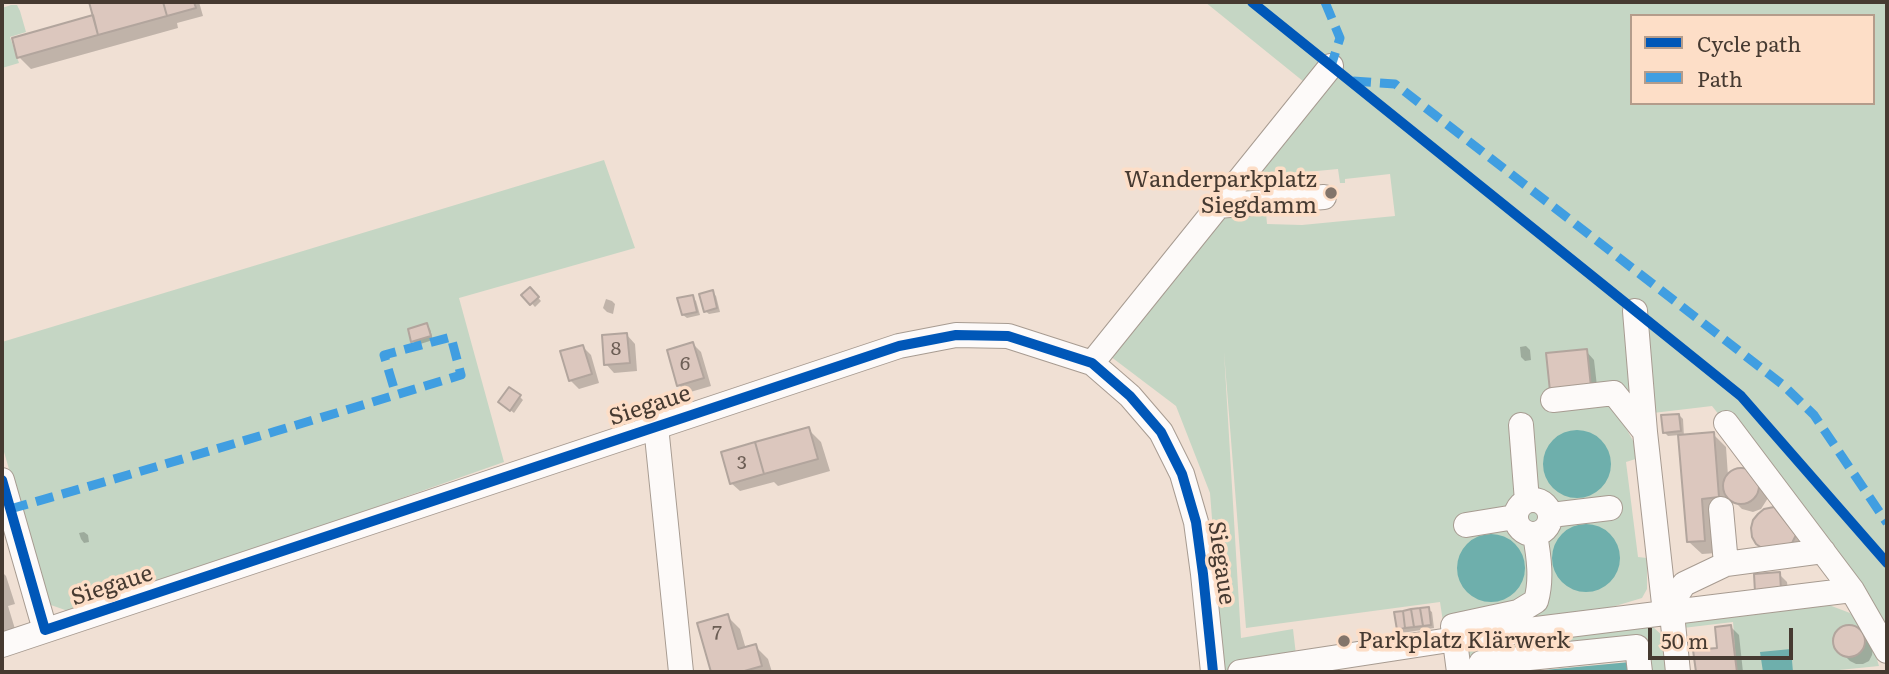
<!DOCTYPE html>
<html>
<head>
<meta charset="utf-8">
<style>
  body { margin:0 }
  #map { position:relative; width:1889px; height:674px; overflow:hidden; background:#f0e0d4; font-family:Literata,serif }
  canvas { display:block }
  .frame { position:absolute; inset:0; border:4px solid #463a31; pointer-events:none }
  .legend { position:absolute; left:1630px; top:14px; width:245px; height:91px; box-sizing:border-box; background:#fddec7; border:2px solid #b49c8b; margin:0; padding:9px 12px; list-style:none; font-size:21px; color:#463a31 }
  .legend li { display:flex; align-items:center; gap:14px; height:35px }
  .legend b { width:35px; border:2px solid #b49c8b }
  .scale { position:absolute; left:1648px; top:628px; width:145px; height:32px; box-sizing:border-box; border:4px solid #463a31; border-top:0; padding-left:9px; font-size:21px; line-height:24px; white-space:nowrap; color:#463a31; -webkit-text-stroke:5px #fddec7; paint-order:stroke }
</style>
</head>
<body>
<div id="map">
<canvas width="1889" height="674"></canvas>
<div class="frame"></div>
<ul class="legend">
<li><b style="height:9px;background:#0057b8"></b>Cycle path</li>
<li><b style="height:9px;background:#409ee1"></b>Path</li>
</ul>
<div class="scale">50 m</div>
</div>
<script>
const c = document.querySelector('canvas').getContext('2d');
c.lineJoin = 'round';
function fill(path, color) { c.fillStyle = color; c.fill(path, 'evenodd'); }
function stroke(path, color, width, dash) { c.strokeStyle = color; c.lineWidth = width; c.lineCap = dash ? 'butt' : 'round'; c.setLineDash(dash || []); c.stroke(path); }
function label(font, color, halo, rows, align = 'center') {
  c.font = font + ' Literata,serif'; c.lineWidth = 7; c.setLineDash([]); c.textBaseline = 'middle'; c.strokeStyle = halo; c.fillStyle = color; for (const [text, x, y, turn = 0] of rows) {
    c.save(); c.translate(x, y); c.rotate((+turn || 0) * Math.PI / 180); c.textAlign = isNaN(turn) ? turn : align; if (halo) c.strokeText(text, 0, 0); c.fillText(text, 0, 0); c.restore();
  }
}
const green = new Path2D(`
  M1205,2H1887V625L1712,406L1653,413L1635,399L1621,419L1642,457L1626,462L1638,557L1647,558V589L1642,598L1612,607L1474,627L1443,622L1440,602L1246,628L1224,352L1241,638L1293,629L1298,672H1224L1210,493L1176,406L1102,350L1314,90ZM1632,16H1873V103H1632ZM1338,169L1340,183H1345V179L1390,174L1395,216L1302,225L1267,224L1265,202L1272,186L1285,174Z
  M11,5H17L20,11L26,32L10,37L19,63L2,68V8Z
  M604,160L635,248L459,298L504,462L294,536L68,611L48,604L2,445V342Z
  M1821,602L1850,613L1871,640L1879,666L1839,670V672H1737L1733,622L1683,628L1685,619Z
  M1653,627L1664,637L1667,672H1652L1647,641L1466,672V654L1470,649Z`);
const water = new Path2D(`
  M1543 464a34 34 0 1 1 68 0a34 34 0 1 1-68 0Z
  M1552 558a34 34 0 1 1 68 0a34 34 0 1 1-68 0Z
  M1457 568a34 34 0 1 1 68 0a34 34 0 1 1-68 0Z
  M1791,649L1793,672H1763L1760,652Z
  M1630,662L1631,672H1523Z`);
const shadow = new Path2D(`
  M91,2H199L203,16L177,23L178,28L31,69L19,57L95,17Z
  M530,289L541,301L535,307L524,295Z
  M712,292L716,296L720,312L709,314L705,311Z
  M692,297L696,301L700,315L687,318L683,315Z
  M606,299L612,301L615,304L613,314L607,312L603,308Z
  M426,325L430,329L433,340L417,345L413,341Z
  M627,335L635,344L637,371L614,373L606,364Z
  M693,344L701,352L711,386L687,393L679,385Z
  M1526,346L1530,350L1531,360L1525,361L1521,357L1520,347Z
  M583,347L591,355L599,383L579,389L570,380Z
  M1586,351L1594,360L1598,395L1560,399Z
  M520,397L523,400L514,413L504,405Z
  M1679,415L1683,419L1684,437L1713,434L1726,447L1728,476L1735,470H1748L1768,498L1761,509L1753,512L1742,509L1730,497L1731,510L1717,553L1702,554L1689,542L1680,435L1668,436L1664,432Z
  M808,429L821,442L830,471L778,486L774,482L740,491L731,483Z
  M1753,528L1804,537L1800,552Z
  M84,532L88,535L89,542L84,543L81,539L79,533Z
  M2,572L6,576L15,604L8,606L15,629L2,633Z
  M1779,574L1787,582L1789,598L1766,600Z
  M1428,609L1432,612L1434,628L1402,633L1398,629Z
  M727,616L740,629L746,649L755,646L768,659L772,672H713L699,624Z
  M1731,627L1739,635L1743,672H1698L1695,652L1719,649Z
  M1849,627L1855,628L1861,633L1870,642L1873,648L1872,655L1869,661L1863,664H1856L1850,661L1836,647L1835,640L1837,634L1842,629Z`);
const building = new Path2D(`
  M89,2H163L167,16L98,35Z
  M163,2H194L196,8L167,16Z
  M93,15L98,35L17,58L12,38Z
  M530,287L539,297L530,305L521,295Z
  M713,290L717,308L704,312L699,294Z
  M693,295L697,312L682,315L677,298Z
  M427,323L431,336L411,342L408,329Z
  M627,333L630,363L604,365L602,335Z
  M693,342L704,378L677,386L667,350Z
  M583,345L592,374L569,381L560,351Z
  M1587,349L1591,387L1550,391L1546,353Z
  M509,387L521,395L510,411L498,402Z
  M1679,414L1681,431L1663,433L1661,415Z
  M809,427L818,459L764,474L755,442Z
  M1714,432L1719,497L1702,499L1705,541L1687,542L1678,435Z
  M755,442L764,474L730,484L721,452Z
  M1723 486a18 18 0 1 1 36 0a18 18 0 1 1-36 0Z
  M1774,507L1796,535L1792,543L1766,551L1756,544L1752,537L1751,528L1753,520L1758,514L1764,509Z
  M1780,572L1781,590L1755,592L1754,574Z
  M1429,607L1431,625L1423,626L1420,608Z
  M1420,608L1423,626L1414,627L1411,609Z
  M1411,609L1414,627L1405,628L1403,611Z
  M1403,611L1405,628L1397,630L1394,612Z
  M728,614L738,649L756,644L762,666L741,672H711L697,623Z
  M1731,625L1737,672H1696L1693,650L1717,648L1715,627Z
  M1833 641a16 16 0 1 1 32 0a16 16 0 1 1-32 0Z`);
const minor = new Path2D(`
  M1218,206L1324,197
  M1635,311L1645,432
  M1092,363L1331,66
  M1726,423L1852,590L1887,651
  M1521,425L1527,501
  M656,426L681,672
  M2,480L45,630
  M1516 517a17 17 0 1 1 34 0a17 17 0 1 1-34 0Z
  M1721,509L1726,564
  M1551,515L1610,508
  M1466,525L1515,517
  M1665,613L1852,590
  M1665,613L1684,584L1726,564L1823,551
  M1672,614L1678,672
  M2,645L899,346L956,335L1008,336L1092,363L1130,396L1161,432L1182,474L1196,522L1203,574L1213,672
  M1240,672L1456,639L1665,613L1645,432L1614,393L1553,400
  M1459,672L1453,626L1518,612L1536,601C1542,580 1539,557 1535,535
  M1482,672L1481,663L1637,647L1640,672`);
const quiet = new Path2D(`
  M1325,2L1340,38L1331,66
  M1353,81L1395,84L1783,385L1814,415L1887,523
  M10,509C161,466 311,421 461,375L451,337L384,355L396,395`);
const cycleway = new Path2D(`
  M1252,2L1741,396L1887,563
  M2,480L45,630L899,346L956,335L1008,336L1092,363L1130,396L1161,432L1182,474L1196,522L1203,574L1213,672`);
const markers = [
  [1331,193,7,"#82746a"],
  [1344,641,7,"#82746a"]
];
const numberNames = [
  ["8",616,349],
  ["6",685,364],
  ["3",742,463],
  ["7",717,633]
];
const poiNames = [
  ["Wanderparkplatz",1317,180],
  ["Siegdamm",1317,206],
  ["Parkplatz Klärwerk",1358,641,"left"]
];
const streetNames = [
  ["Siegaue",650,406,-18],
  ["Siegaue",1221,563,82],
  ["Siegaue",112,586,-18]
];
fill(green, '#c5d6c4');
fill(water, '#6eafac');
fill(shadow, '#0003');
fill(building, '#dcc7be');
stroke(building, '#b2a59d', 2);
stroke(minor, '#a79b91', 26);
stroke(minor, '#fdfaf9', 24);
stroke(quiet, '#409ee1', 9, [18, 9]);
stroke(cycleway, '#0057b8', 10);
for (const [x, y, r, color] of markers) { const dot = new Path2D(); dot.arc(x, y, r, 0, 2 * Math.PI); c.fillStyle = color; c.fill(dot); stroke(dot, '#fddec7', 2.5); }
label('19px', '#6c5e55', null, numberNames);
label('23px', '#463a31', '#fddec7', poiNames, 'right');
label('23px', '#463a31', '#fddec7', streetNames);
</script>
</body>
</html>
